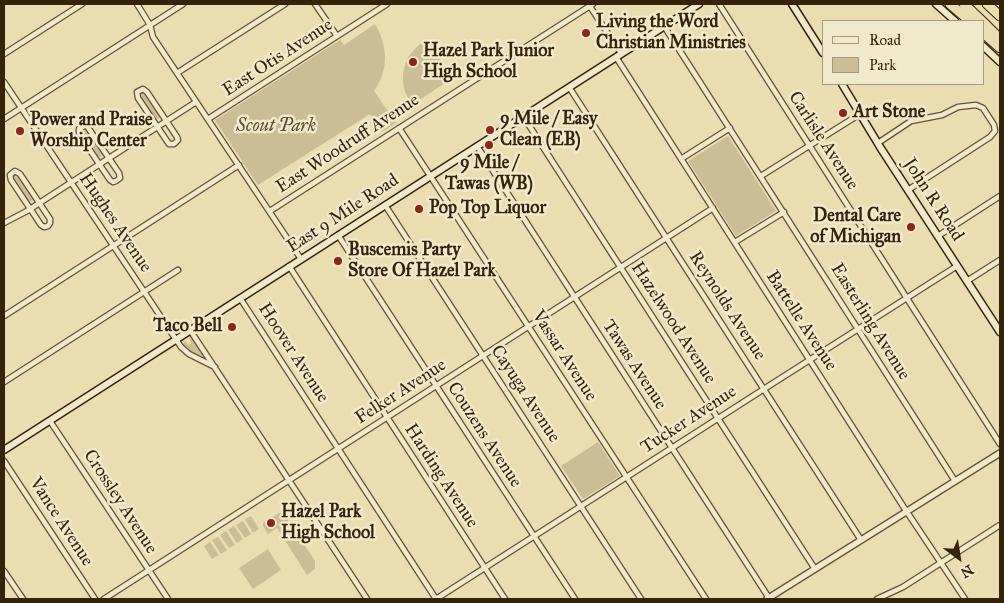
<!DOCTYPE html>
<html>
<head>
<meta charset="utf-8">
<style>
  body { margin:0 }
  #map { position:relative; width:1004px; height:603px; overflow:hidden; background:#eaddb1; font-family:"IM FELL Great Primer",serif }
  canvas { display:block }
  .frame { position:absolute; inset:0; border:5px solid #36230b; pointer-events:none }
  .legend { position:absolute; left:822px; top:20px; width:162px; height:65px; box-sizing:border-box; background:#f1e9cc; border:1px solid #a69a7f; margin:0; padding:6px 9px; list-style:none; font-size:15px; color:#36230b }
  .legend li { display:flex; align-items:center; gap:10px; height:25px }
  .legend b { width:25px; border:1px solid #a69a7f }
  .north { position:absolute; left:934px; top:533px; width:50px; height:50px; -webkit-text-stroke:4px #f1e9cc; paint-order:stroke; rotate:149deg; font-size:14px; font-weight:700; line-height:20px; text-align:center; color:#36230b }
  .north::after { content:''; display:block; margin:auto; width:18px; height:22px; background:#36230b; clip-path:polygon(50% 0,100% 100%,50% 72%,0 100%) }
</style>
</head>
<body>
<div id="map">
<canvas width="1004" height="603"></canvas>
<div class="frame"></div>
<ul class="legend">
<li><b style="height:6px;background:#f1e9cc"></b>Road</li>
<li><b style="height:14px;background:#cbbd95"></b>Park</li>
</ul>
<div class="north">N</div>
</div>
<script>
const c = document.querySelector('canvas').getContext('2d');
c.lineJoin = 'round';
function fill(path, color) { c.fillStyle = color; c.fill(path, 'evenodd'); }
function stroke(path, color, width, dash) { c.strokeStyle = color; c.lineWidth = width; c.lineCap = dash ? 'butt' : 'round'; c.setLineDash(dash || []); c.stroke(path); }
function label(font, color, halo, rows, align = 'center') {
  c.font = font + ' "IM FELL Great Primer",serif'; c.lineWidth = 5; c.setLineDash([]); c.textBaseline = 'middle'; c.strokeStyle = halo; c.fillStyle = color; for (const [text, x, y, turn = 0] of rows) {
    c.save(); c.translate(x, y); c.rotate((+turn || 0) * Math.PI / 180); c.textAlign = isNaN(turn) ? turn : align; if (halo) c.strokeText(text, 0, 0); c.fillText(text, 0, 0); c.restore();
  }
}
const green = new Path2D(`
  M375,24C388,46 389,70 374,91L396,123L382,132L370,114L258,185L215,120L340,40L344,45Z
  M427,39L450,75L454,77L452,80L448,81L412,105C410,101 408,98 406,94C400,80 403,60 415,49C418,45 423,42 427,39Z
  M141,92H144L161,117L156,120L140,96V93Z
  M84,129H86L104,155L98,158L82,134V131Z
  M728,136L776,211L736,236L688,161Z
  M14,174H17L34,199L29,202L13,178V175Z
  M191,337L203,354L202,356L191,351L183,344L185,341L188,345L191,344V342L189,338Z
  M598,442L620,476L583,499L561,466Z
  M281,512L284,514L315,561V569L307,575L277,528L268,534L263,526V523Z
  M251,516L259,529L253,533L245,519Z
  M243,521L251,534L245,538L236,525Z
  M234,526L243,539L237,543L228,530Z
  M226,531L235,545L229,548L220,535Z
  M218,537L227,550L221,554L212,540Z
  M210,542L219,555L212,559L204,546Z
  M268,549L281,570L253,589L239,568Z`);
const minor = new Path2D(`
  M137,4L150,25L153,37L301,259
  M315,4L337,36
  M719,4L1000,444
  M589,5L621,53
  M664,26L955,481
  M4,54L82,4
  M616,57L903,506L965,599
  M177,73L285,4
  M4,82L181,347L189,354L215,367
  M569,87L861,540
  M143,89L147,92L177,137L178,140L174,144H169L138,98L137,92Z
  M523,116L815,569
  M4,119L183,4
  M208,119L387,4
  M84,126H87L89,129L119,173L120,178L116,181L113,182L110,180L81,137L79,132V129Z
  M399,128L706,599
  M878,143L911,121L942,115L958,107L976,105L983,108L994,125L995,131L990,137L908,190
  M477,146L769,598
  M681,159L730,128
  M15,171L20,174L50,219V223L48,226L44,227L41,225L11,180L10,175Z
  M761,176L860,114
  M385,205L641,599
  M270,211L593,4
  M4,223L27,211L196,102
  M338,235L575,599
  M938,236L1000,196
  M735,242L784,212
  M289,266L505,599
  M967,281L1000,260
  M240,298L436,599
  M4,316L239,165
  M190,330L367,599
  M4,382L178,270
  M50,421L168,599
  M4,461L95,599
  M4,571L23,599
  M104,599L713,208
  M436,599L764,389L957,266
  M877,599L903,587L1000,525`);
const tertiary = new Path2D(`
  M767,599L1000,453`);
const secondary = new Path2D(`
  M792,4L823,53
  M936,4L955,21
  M983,46L1000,62
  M842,84L880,147L1000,332
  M4,450L699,4`);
const motorway = new Path2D(`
  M950,4L970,21
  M964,4L982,21
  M987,4L1000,16
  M983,22L1000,39
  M983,33L1000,48`);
const markers = [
  [586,33,5,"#8f2418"],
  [413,62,5,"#8f2418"],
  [843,113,5,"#8f2418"],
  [490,130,5,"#8f2418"],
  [20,131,5,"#8f2418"],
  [489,145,5,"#8f2418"],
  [419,209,5,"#8f2418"],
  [911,227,5,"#8f2418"],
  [338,261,5,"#8f2418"],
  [232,327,5,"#8f2418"],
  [271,523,5,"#8f2418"]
];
const poiNames = [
  ["Living the Word",596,23],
  ["Christian Ministries",596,44],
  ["Hazel Park Junior",423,52],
  ["High School",423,73],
  ["Art Stone",853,113],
  ["9 Mile / Easy",500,120],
  ["Clean (EB)",500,141],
  ["Power and Praise",30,121],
  ["Worship Center",30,142],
  ["9 Mile /",489,164,"center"],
  ["Tawas (WB)",489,185,"center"],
  ["Pop Top Liquor",429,209],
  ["Dental Care",901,217,"right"],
  ["of Michigan",901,238,"right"],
  ["Buscemis Party",348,251],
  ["Store Of Hazel Park",348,272],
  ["Taco Bell",222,327,"right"],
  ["Hazel Park",281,513],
  ["High School",281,534]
];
const streetNames = [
  ["East Otis Avenue",278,58,-33],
  ["Carlisle Avenue",823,141,57],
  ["East Woodruff Avenue",348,144,-33],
  ["John R Road",933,200,57],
  ["East 9 Mile Road",343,214,-33],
  ["Hughes Avenue",115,223,56],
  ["Reynolds Avenue",727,306,57],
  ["Battelle Avenue",801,321,57],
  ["Easterling Avenue",870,322,58],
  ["Hazelwood Avenue",673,323,57],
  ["Hoover Avenue",293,353,57],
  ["Vassar Avenue",564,356,57],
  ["Tawas Avenue",634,365,57],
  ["Felker Avenue",401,392,-33],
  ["Cayuga Avenue",525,394,57],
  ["Tucker Avenue",689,420,-33],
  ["Couzens Avenue",484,435,57],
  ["Harding Avenue",441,476,57],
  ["Crossley Avenue",120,502,57],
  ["Vance Avenue",61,522,57]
];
const parkNames = [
  ["Scout Park",276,127]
];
fill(green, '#cbbd95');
stroke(minor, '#635234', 7);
stroke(tertiary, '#635234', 8);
stroke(secondary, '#36230b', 9);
stroke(motorway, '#36230b', 11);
stroke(minor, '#f1e9cc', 4.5);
stroke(tertiary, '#f1e9cc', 5.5);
stroke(secondary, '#f1e9cc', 6);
stroke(motorway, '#eaddb1', 9);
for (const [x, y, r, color] of markers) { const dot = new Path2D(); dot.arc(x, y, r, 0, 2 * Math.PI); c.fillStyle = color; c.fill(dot); stroke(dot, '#f1e9cc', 2); }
label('bold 18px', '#36230b', '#f1e9cc', poiNames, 'left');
label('18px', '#36230b', '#f1e9cc', streetNames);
label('italic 18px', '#5b4a2e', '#f1e9cc', parkNames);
</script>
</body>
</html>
